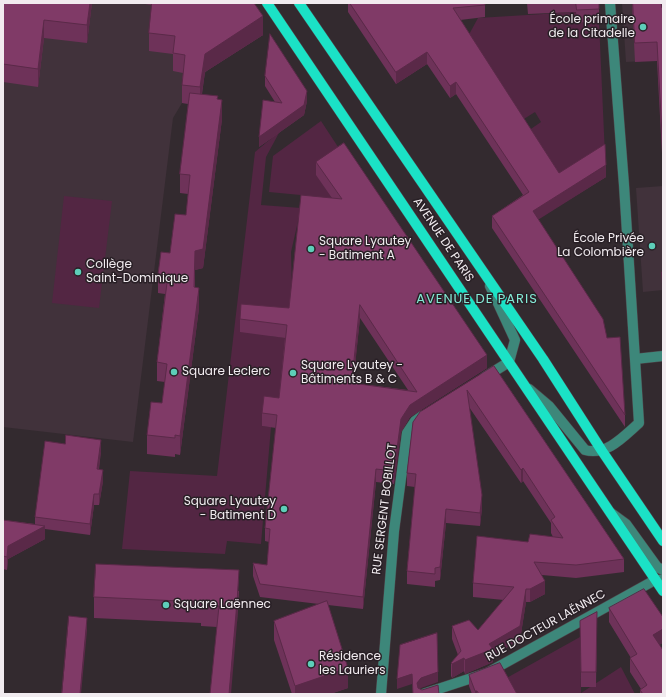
<!DOCTYPE html>
<html>
<head>
<meta charset="utf-8">
<style>
  body { margin:0 }
  #map { position:relative; width:666px; height:697px; overflow:hidden; background:#332a2f; font-family:Poppins,sans-serif }
  canvas { display:block }
  .frame { position:absolute; inset:0; border:4px solid #f1ebef; pointer-events:none }
</style>
</head>
<body>
<div id="map">
<canvas width="666" height="697"></canvas>
<div class="frame"></div>
</div>
<script>
const c = document.querySelector('canvas').getContext('2d');
c.lineJoin = 'round';
function fill(path, color) { c.fillStyle = color; c.fill(path, 'evenodd'); }
function stroke(path, color, width, dash) { c.strokeStyle = color; c.lineWidth = width; c.lineCap = dash ? 'butt' : 'round'; c.setLineDash(dash || []); c.stroke(path); }
function label(font, color, halo, rows, align = 'center') {
  c.font = font + ' Poppins,sans-serif'; c.lineWidth = 3; c.setLineDash([]); c.textBaseline = 'middle'; c.strokeStyle = halo; c.fillStyle = color; for (const [text, x, y, turn = 0] of rows) {
    c.save(); c.translate(x, y); c.rotate((+turn || 0) * Math.PI / 180); c.textAlign = isNaN(turn) ? turn : align; if (halo) c.strokeText(text, 0, 0); c.fillText(text, 0, 0); c.restore();
  }
}
const built = new Path2D(`
  M3,3H242L263,35L208,70L204,74L200,105L182,103L173,118L133,442L3,427Z
  M622,3H663V60L626,62Z
  M663,186V290L643,292L636,188Z`);
const green = new Path2D(`
  M576,12L577,23L599,21L605,156L559,184L525,133L541,122L535,112L519,122L466,40L478,18Z
  M321,121L344,156L332,198L269,192L273,156Z
  M280,131L266,157L261,205L301,208L291,252L292,291L289,321L271,336L287,338L279,411L262,426L271,427L261,544L227,541L225,554L122,549L130,471L217,476L255,152Z
  M64,196L112,201L99,308L52,303Z
  M580,637L581,693L621,667L635,694H511L503,680Z`);
const minor = new Path2D(`
  M635,359L663,356
  M485,377L509,362L515,340L490,286
  M529,389L549,406L585,450C607,456 624,436 639,423L624,185L610,3
  M611,513L626,524L657,567L663,570
  M381,694L394,531L407,433L415,421L422,416
  M423,694L487,673L655,580H663`);
const major = new Path2D(`
  M267,3L663,591
  M299,3L543,359L602,451L663,541`);
const wall = new Path2D(`
  M3,3H92L87,43L44,38L38,87L3,82Z
  M138,3H254L263,35L205,72L202,94L218,99L222,119L203,268L195,270V287L199,308L180,455L175,454V457L147,454V435L162,403L165,382L157,381V362L165,294L158,293V274L170,253L186,215L188,194L180,193V174L188,104L182,103V85L183,73L173,71V54L149,51V33L152,5Z
  M348,3H486H485V17L460,20L559,173L606,177L538,219L625,415V427L492,228V216L523,195L456,94L450,98L427,64L396,84L348,12Z
  M527,3H599V21L577,23L576,12L528,14Z
  M632,3H661L662,8H663V172L657,61L635,62Z
  M265,76L307,101L304,115L259,147L275,102L265,86Z
  M316,162L487,368L410,417L401,432L394,484L376,482L363,609L328,605L348,688L330,694H292L274,640V621L319,604L260,597L253,576V563L267,565L269,542L265,541V528L276,428L262,426V413L279,398L285,338L240,332V319L289,308L332,198L316,175ZM360,318L408,390L353,383Z
  M662,272H663V309L662,290Z
  M494,366L624,559V572L576,578L542,575L545,594L530,602H526L520,640L493,655V662L465,674L464,671L452,678L451,676V663L458,655L452,639V626L478,630L504,600L473,597V583L528,542L553,537L551,533V523L523,481L521,483L469,407L482,508L480,526L446,523L440,580L435,581V587L407,584V571L415,487L407,486V473L413,422Z
  M101,451L99,469L103,481L99,505H94L90,535L45,529V539L8,559L7,570L3,569V520L35,524V517Z
  M239,591L237,623L217,627L201,626V623L94,618V597Z
  M609,608L660,645L663,694H640V690L641,689L630,672V658H631L609,622Z
  M597,612L596,687H581L580,621Z
  M469,675L517,694H472L469,686Z`);
const shadedWall = new Path2D(`
  M90,3H92L87,43V25Z
  M263,16V35L205,72L200,105V87L205,54Z
  M44,20V38L38,87V69Z
  M427,52V64L396,84V72Z
  M456,82V94L450,98V86Z
  M307,91V101L304,115L259,147V137Z
  M222,100V119L203,268L195,270L194,306L195,251Z
  M606,165V177L533,223V211Z
  M199,288V308L180,455V436Z
  M360,305V318L352,396V383Z
  M487,355V368L410,417L401,432L394,484V471L401,419L410,405Z
  M101,440V451L97,480V469Z
  M523,468V481L521,483V470Z
  M376,469V482L363,609V597Z
  M103,470V481L99,505V494Z
  M94,494V505L90,535V524Z
  M482,495V508L480,526V513Z
  M446,509V523L440,580V567Z
  M45,526V539L8,559L7,570V557L8,546Z
  M239,570L237,623L231,694H229Z
  M545,581V594L530,602V589Z
  M526,589V602L520,640L493,655V662L465,674V660L489,644Z
  M87,618V631L81,694H80Z
  M663,629V643L653,649V635Z
  M464,658V671L452,678V664Z
  M348,668V688L330,694H295V686Z
  M438,672V682L421,688L417,693V683L421,678Z
  M412,674V684L397,689V679Z
  M475,691H477V694H475Z`);
const building = new Path2D(`
  M3,3H90L87,25L44,20L38,69L3,64Z
  M152,3H254L263,16L205,54L200,87L182,85L185,55L173,53L175,36L149,33Z
  M350,3H485V5L453,8L559,173L605,144L606,165L533,211L603,319L607,338L620,337L625,415L492,216L529,192L456,82L450,86L427,52L396,72Z
  M576,3H599V9L577,10Z
  M633,3H661L662,8H663V153L657,42L635,43Z
  M270,34L307,91L304,105L259,137L263,100L282,103L265,76Z
  M190,93L218,96L217,99L222,100L203,249L195,251L194,287L199,288L180,436L175,435V438L147,435L151,402L162,403L167,364L157,362L168,275L158,274L161,252L170,253L175,214L186,215L190,175L180,174Z
  M344,143L487,355L410,405L401,419L394,471L376,469L363,597L260,584L253,563L267,565L270,529L265,528L277,415L262,413L264,396L279,398L287,325L240,319L241,304L289,308L301,195L342,199L316,162ZM360,305L417,392L352,383Z
  M662,272H663V290Z
  M494,366L624,559L576,565L534,562L545,581L530,589H526L520,626L489,644L493,649L465,660L464,658L452,664L451,663L461,651L452,626L469,620L478,630L514,587L473,583L477,536L528,542L530,534L563,538L551,520L555,517L523,468L521,470L467,390L482,495L480,513L446,509L440,567L435,568V574L407,571L416,474L407,473L413,422L420,412Z
  M66,435L101,440L97,469L103,470L99,494H94L90,524L35,517L45,441L65,444Z
  M3,520L45,526L8,546L7,557L3,556Z
  M96,564L239,570L237,602L229,694H210L219,606L201,605V602L94,597Z
  M644,589L663,617V629L653,635L663,650V694H643L640,690L647,685L630,658L637,654L609,608Z
  M327,601L348,668L295,686L274,621Z
  M597,612L596,672H581L580,621Z
  M69,616L87,618L80,694H62Z
  M437,633L438,672L421,678L417,683L418,688L422,690L438,685L439,694H413L412,674L397,679L400,645Z
  M500,663L517,694H479L477,691H475L469,675Z`);
const markers = [
  [643,27,4,"#5dceb9"],
  [652,246,4,"#5dceb9"],
  [311,249,4,"#5dceb9"],
  [78,272,4,"#5dceb9"],
  [174,372,4,"#5dceb9"],
  [293,373,4,"#5dceb9"],
  [284,509,4,"#5dceb9"],
  [166,605,4,"#5dceb9"],
  [311,664,4,"#5dceb9"]
];
const poiNames = [
  ["École primaire",635,20,"right"],
  ["de la Citadelle",635,34,"right"],
  ["École Privée",644,239,"right"],
  ["La Colombière",644,253,"right"],
  ["Square Lyautey",319,242],
  ["- Batiment A",319,256],
  ["Collège",86,265],
  ["Saint-Dominique",86,279],
  ["Square Lyautey -",301,366],
  ["Bâtiments B & C",301,380],
  ["Square Leclerc",182,372],
  ["Square Lyautey",276,502,"right"],
  ["- Batiment D",276,516,"right"],
  ["Square Laënnec",174,605],
  ["Résidence",319,657],
  ["les Lauriers",319,671]
];
const streetNames = [
  ["AVENUE DE PARIS",443,240,56],
  ["RUE SERGENT BOBILLOT",385,509,-83],
  ["RUE DOCTEUR LAËNNEC",546,626,-29]
];
const neighbourhoodNames = [
  ["AVENUE DE PARIS",477,300]
];
fill(built, '#41323b');
fill(green, '#532643');
stroke(minor, '#4e454a', 11);
stroke(major, '#4e454a', 11);
stroke(minor, '#3d877a', 10);
stroke(major, '#1be2c6', 10);
fill(wall, '#6e3259');
fill(shadedWall, '#5a2948');
fill(building, '#803a67');
stroke(building, '#5a2948', 1);
for (const [x, y, r, color] of markers) { const dot = new Path2D(); dot.arc(x, y, r, 0, 2 * Math.PI); c.fillStyle = color; c.fill(dot); stroke(dot, '#292026', 1.5); }
label('12px', '#f1ebef', '#292026', poiNames, 'left');
label('12px', '#f1ebef', '#292026', streetNames);
c.letterSpacing = '1px';
label('13px', '#84e9d5', '#292026', neighbourhoodNames);
c.letterSpacing = '0px';
</script>
</body>
</html>
